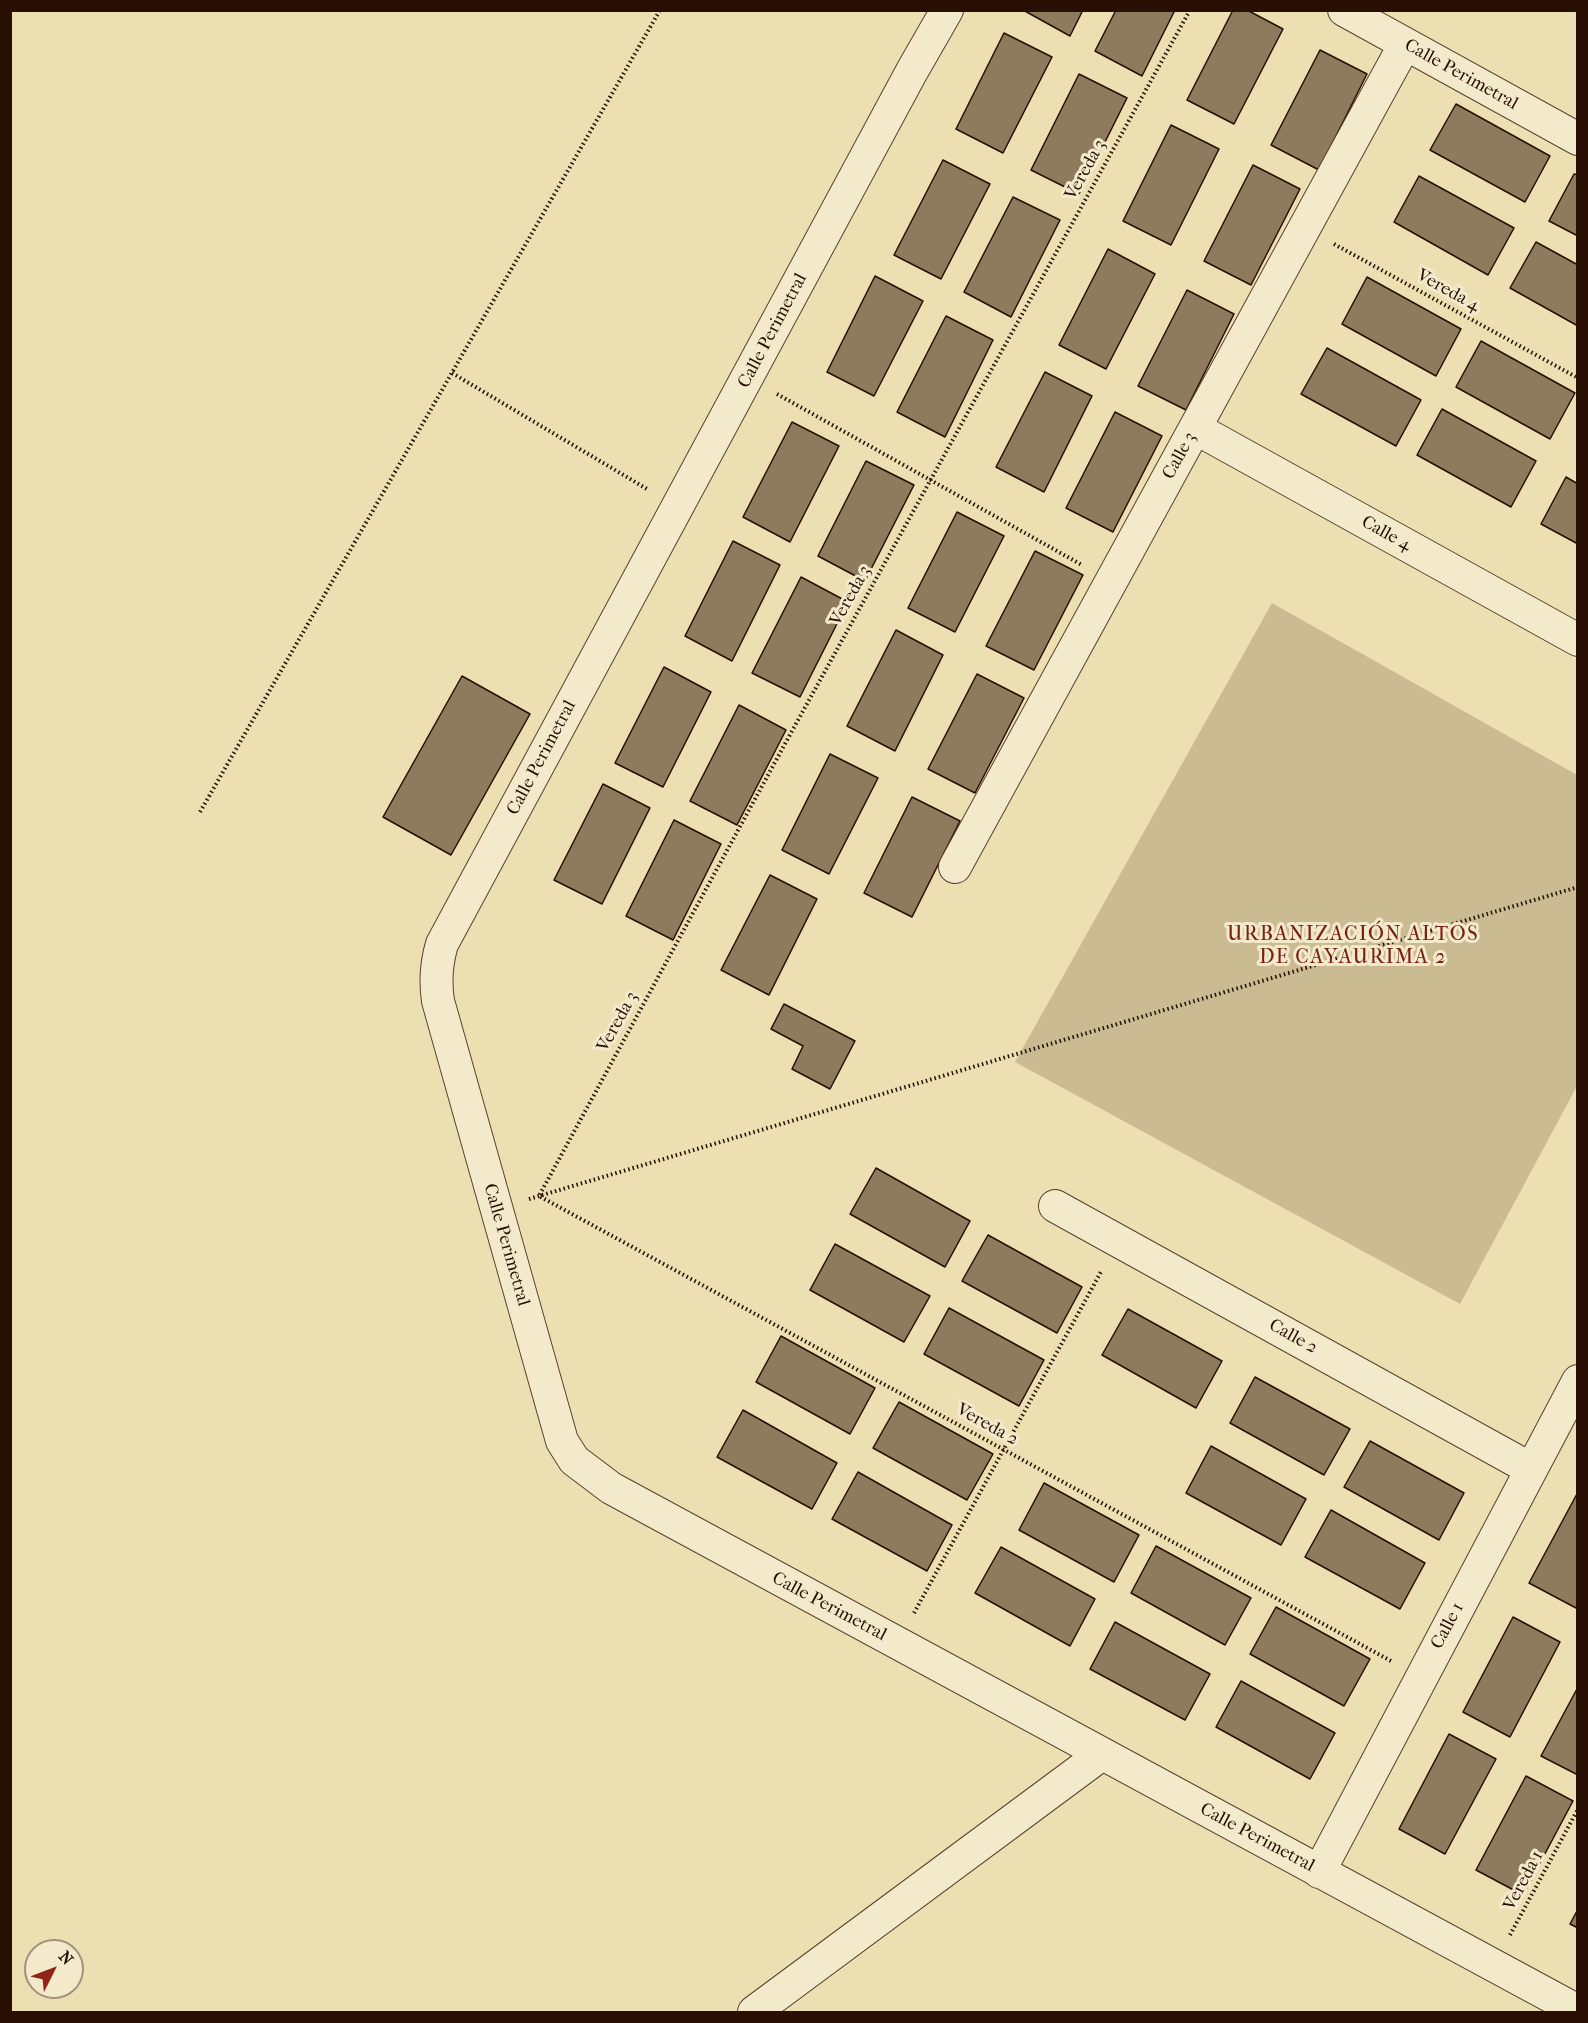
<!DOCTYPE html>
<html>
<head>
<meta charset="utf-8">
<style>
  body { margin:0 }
  #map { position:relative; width:1588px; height:2023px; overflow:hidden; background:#ecdfb1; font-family:"IM FELL French Canon",serif }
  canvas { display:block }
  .frame { position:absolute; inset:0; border:12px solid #290e03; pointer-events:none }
  .north { position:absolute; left:24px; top:1939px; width:60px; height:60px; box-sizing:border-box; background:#f3eacc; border:2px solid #a2927c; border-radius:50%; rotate:48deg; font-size:16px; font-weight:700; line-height:24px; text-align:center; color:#290e03 }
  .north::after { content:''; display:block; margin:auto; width:21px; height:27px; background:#8f2418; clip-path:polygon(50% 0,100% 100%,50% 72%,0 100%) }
</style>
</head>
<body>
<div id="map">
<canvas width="1588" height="2023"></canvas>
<div class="frame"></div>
<div class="north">N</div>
</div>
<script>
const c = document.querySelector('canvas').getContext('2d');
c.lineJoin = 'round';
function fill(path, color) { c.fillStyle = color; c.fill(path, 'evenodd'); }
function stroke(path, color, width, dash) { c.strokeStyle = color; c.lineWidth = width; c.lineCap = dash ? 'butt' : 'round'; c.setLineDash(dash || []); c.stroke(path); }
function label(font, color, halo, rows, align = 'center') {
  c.font = font + ' "IM FELL French Canon",serif'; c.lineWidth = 6; c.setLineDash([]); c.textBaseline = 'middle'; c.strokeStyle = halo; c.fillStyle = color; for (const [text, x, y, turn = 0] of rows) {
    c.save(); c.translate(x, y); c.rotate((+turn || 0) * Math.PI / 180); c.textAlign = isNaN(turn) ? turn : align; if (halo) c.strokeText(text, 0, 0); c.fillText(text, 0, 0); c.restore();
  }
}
const green = new Path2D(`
  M1272,603L1577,775V1086L1460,1304L1015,1062Z`);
const building = new Path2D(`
  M1023,10H1083L1070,36Z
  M1116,10H1175L1142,76L1095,51Z
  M1233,10H1247L1283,29L1234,124L1187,100Z
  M1004,33L1052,57L1003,153L956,129Z
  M1320,50L1367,74L1319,170L1271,145Z
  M1079,74L1127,98L1079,194L1031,170Z
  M1456,104L1550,156L1525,202L1430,150Z
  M1171,125L1219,149L1171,245L1123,221Z
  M943,160L990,184L941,279L894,255Z
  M1253,165L1300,189L1251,285L1204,261Z
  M1574,174L1578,175V236L1549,221Z
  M1419,176L1514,228L1488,275L1394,222Z
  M1013,197L1060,220L1011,317L964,292Z
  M1536,242L1578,265V326L1510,288Z
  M1108,249L1155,274L1106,369L1059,345Z
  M875,276L923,301L874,396L827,372Z
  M1367,277L1461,329L1436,376L1342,324Z
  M1187,290L1234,314L1186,410L1138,386Z
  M946,316L993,340L945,437L897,412Z
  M1481,341L1575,393L1550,439L1456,387Z
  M1327,348L1421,400L1396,446L1301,394Z
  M1045,372L1092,396L1044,492L996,467Z
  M1442,409L1536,461L1511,507L1417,455Z
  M1115,412L1162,436L1113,532L1066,508Z
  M792,422L839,446L790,542L743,517Z
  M866,461L914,485L865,581L818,556Z
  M1566,477L1578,484V544L1541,524Z
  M957,512L1004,536L955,632L908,608Z
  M733,541L780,565L732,661L685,636Z
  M1035,551L1083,575L1034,670L986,646Z
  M801,577L848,602L800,697L752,673Z
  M896,630L943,655L895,751L847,726Z
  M664,667L711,692L663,787L615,763Z
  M977,674L1024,698L975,793L928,769Z
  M462,676L530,714L451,855L383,817Z
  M739,705L786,730L737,825L690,801Z
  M830,754L878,778L829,874L782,850Z
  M603,784L650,808L602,904L554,880Z
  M912,797L960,821L912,917L864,893Z
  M674,820L721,844L673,940L626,916Z
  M770,875L817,899L769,995L721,970Z
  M784,1004L855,1041L830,1089L792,1069L803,1046L771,1029Z
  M876,1168L970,1221L945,1267L850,1214Z
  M988,1235L1082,1287L1057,1333L962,1281Z
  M835,1244L930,1296L904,1342L810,1290Z
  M949,1308L1044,1360L1019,1406L924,1354Z
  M1128,1309L1222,1361L1196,1408L1102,1355Z
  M781,1336L875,1388L850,1434L756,1382Z
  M1255,1377L1350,1429L1324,1475L1230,1423Z
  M899,1402L993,1454L967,1500L873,1448Z
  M743,1410L837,1463L812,1509L717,1457Z
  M1370,1441L1464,1493L1439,1540L1344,1487Z
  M1211,1446L1306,1499L1281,1545L1186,1493Z
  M858,1472L952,1525L927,1571L832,1519Z
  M1044,1483L1139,1535L1114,1582L1019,1530Z
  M1578,1492V1605L1576,1608L1529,1583Z
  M1331,1510L1425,1563L1400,1609L1305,1557Z
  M1156,1546L1251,1598L1225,1645L1131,1593Z
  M1001,1547L1095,1599L1070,1646L975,1593Z
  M1276,1607L1370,1659L1344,1706L1250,1654Z
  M1513,1617L1560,1642L1510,1737L1463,1712Z
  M1115,1622L1210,1674L1185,1720L1090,1669Z
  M1241,1681L1335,1733L1310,1779L1216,1727Z
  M1578,1687V1775L1541,1756Z
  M1449,1734L1496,1759L1445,1854L1399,1829Z
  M1526,1776L1573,1801L1523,1895L1476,1870Z
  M1578,1909V1928L1570,1924Z`);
const path = new Path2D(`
  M1190,10L792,731L539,1196L1391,1661
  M1334,244L1578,378
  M452,373L647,489
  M777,394L1082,565
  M200,812L660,10
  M529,1199L1578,887
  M914,1613L1102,1270
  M1510,1935L1578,1809`);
const street = new Path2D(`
  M947,10L912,71L442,944C436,964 435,981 438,1001L562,1441L574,1460L611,1488L1578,2011
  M1344,10L1578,139
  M1195,428L1578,640
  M955,867L1405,44
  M1055,1206L1531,1469
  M1319,1872L1578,1381
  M754,2012L1102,1754`);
const streetNames = [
  ["Calle Perimetral",1461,75,29],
  ["Vereda 3",1086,170,-61],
  ["Vereda 4",1448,291,29],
  ["Calle Perimetral",773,331,-62],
  ["Calle 3",1180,456,-61],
  ["Calle 4",1386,534,29],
  ["Vereda 3",851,596,-61],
  ["Calle Perimetral",542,758,-62],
  ["Vereda 3",618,1022,-61],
  ["Calle Perimetral",506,1245,74],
  ["Calle 2",1293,1337,29],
  ["Vereda 2",987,1425,29],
  ["Calle Perimetral",829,1607,28],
  ["Calle 1",1448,1626,-62],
  ["Calle Perimetral",1257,1838,28],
  ["Vereda 1",1524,1881,-62]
];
const neighbourhoodNames = [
  ["URBANIZACIÓN ALTOS",1353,935],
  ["DE CAYAURIMA 2",1353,958]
];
fill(green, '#cbbb93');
fill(building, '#8e7b5d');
stroke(building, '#290e03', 1.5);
stroke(street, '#5a422e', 34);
stroke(path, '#290e03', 4, [1.5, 3]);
stroke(street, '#f3eacc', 32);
label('18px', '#290e03', '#f3eacc', streetNames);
c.letterSpacing = '1.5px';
label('20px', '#7a1f14', '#f3eacc', neighbourhoodNames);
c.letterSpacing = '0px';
</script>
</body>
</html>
